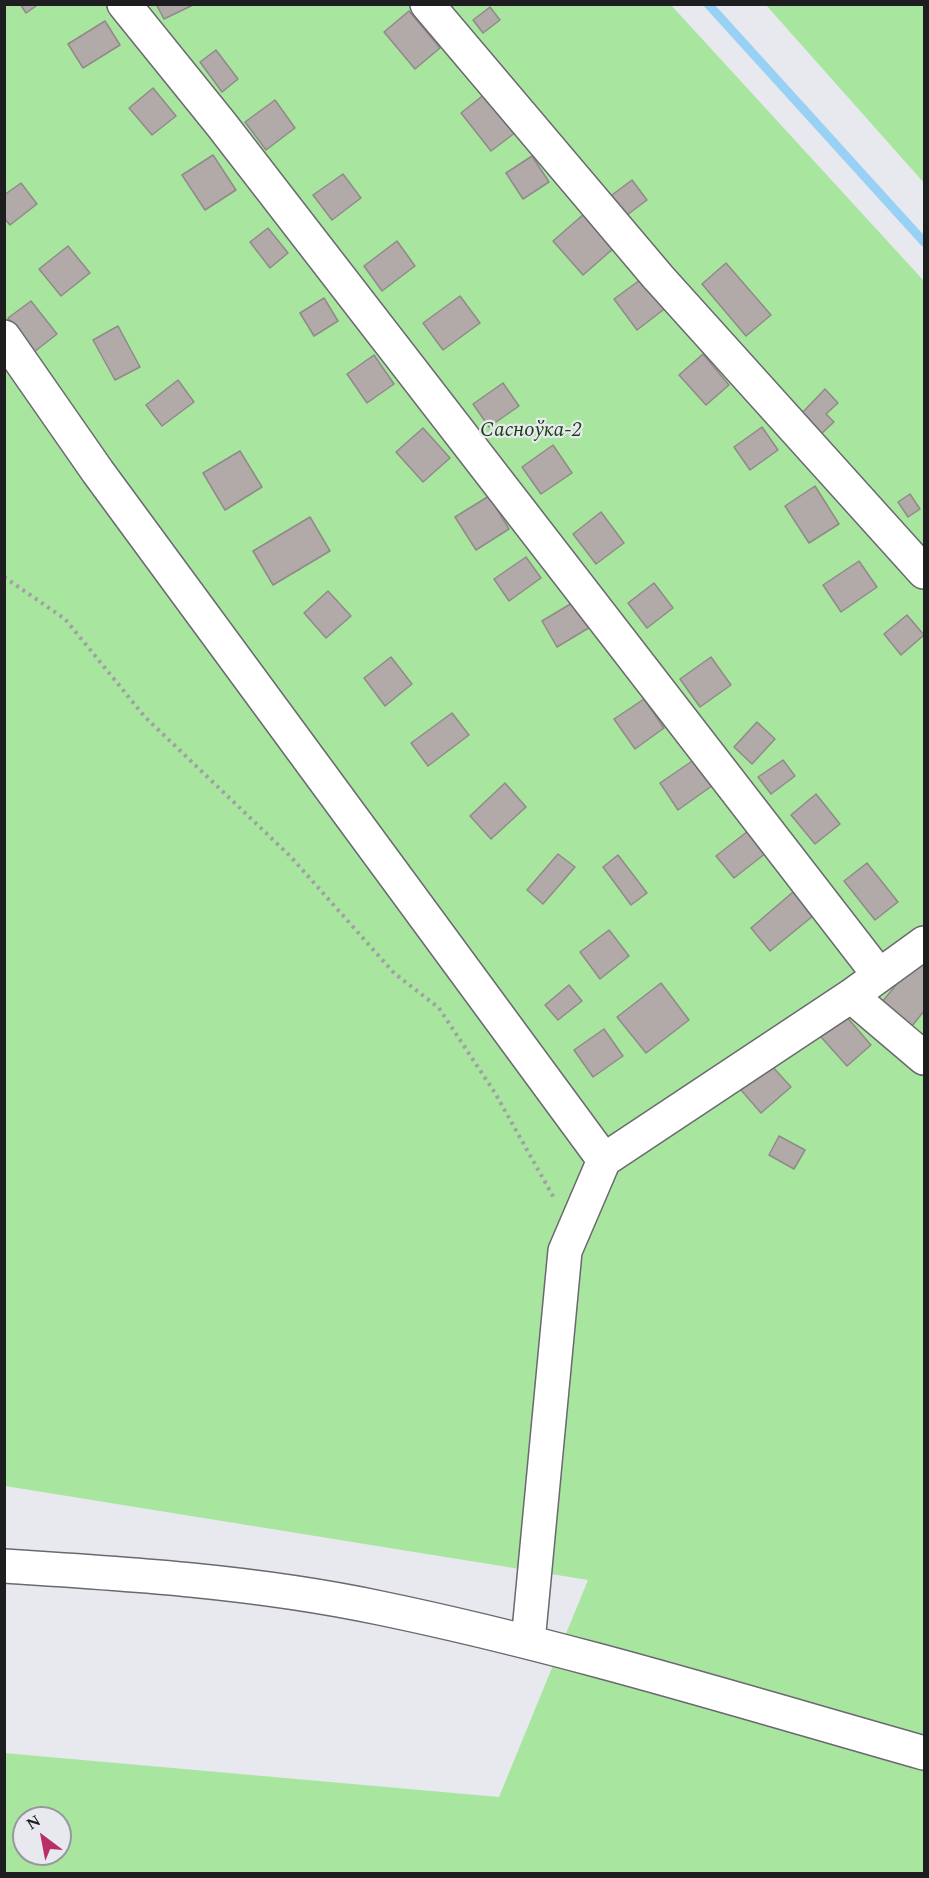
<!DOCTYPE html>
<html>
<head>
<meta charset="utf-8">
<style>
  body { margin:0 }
  #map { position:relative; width:929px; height:1878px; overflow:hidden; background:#e8e9ef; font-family:Spectral,serif }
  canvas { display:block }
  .frame { position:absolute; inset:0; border:6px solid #1e1e21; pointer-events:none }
  .north { position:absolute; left:12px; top:1806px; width:60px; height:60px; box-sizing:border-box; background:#e8e9ef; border:2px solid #97989d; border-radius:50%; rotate:328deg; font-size:16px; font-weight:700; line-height:24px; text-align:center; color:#1e1e21 }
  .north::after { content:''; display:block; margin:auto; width:21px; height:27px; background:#b92e66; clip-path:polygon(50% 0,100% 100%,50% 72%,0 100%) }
</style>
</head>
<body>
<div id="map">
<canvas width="929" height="1878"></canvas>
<div class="frame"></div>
<div class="north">N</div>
</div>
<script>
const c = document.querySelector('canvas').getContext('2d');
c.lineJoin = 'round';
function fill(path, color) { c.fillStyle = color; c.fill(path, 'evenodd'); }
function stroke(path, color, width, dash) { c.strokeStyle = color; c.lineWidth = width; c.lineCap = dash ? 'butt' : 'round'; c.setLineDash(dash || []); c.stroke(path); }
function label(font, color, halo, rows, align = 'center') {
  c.font = font + ' Spectral,serif'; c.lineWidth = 4.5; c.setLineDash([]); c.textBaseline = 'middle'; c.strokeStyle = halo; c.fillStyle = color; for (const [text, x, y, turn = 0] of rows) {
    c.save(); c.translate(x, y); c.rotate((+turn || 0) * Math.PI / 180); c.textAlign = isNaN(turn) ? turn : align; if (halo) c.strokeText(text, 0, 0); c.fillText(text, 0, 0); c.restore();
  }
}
const green = new Path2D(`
  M5,5H671L924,281V1873H5L4,1753L499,1797L588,1580L5,1486ZM24,1818H60V1854H24Z
  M766,5H924V183Z`);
const stream = new Path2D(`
  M708,4L924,242`);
const building = new Path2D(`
  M20,4H39L26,13Z
  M156,4H193V5L164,19Z
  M490,7L500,20L483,33L473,20Z
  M409,11L440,48L415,69L384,32Z
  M105,21L120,45L83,68L68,44Z
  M216,50L238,79L222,92L200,62Z
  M153,88L176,116L152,135L129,108Z
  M486,93L516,132L491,151L461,113Z
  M275,100L295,128L266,150L245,122Z
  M213,155L236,190L205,210L182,175Z
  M532,156L549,182L523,199L506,173Z
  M343,174L361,198L332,220L313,195Z
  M632,180L647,200L623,218L608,198Z
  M21,183L37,204L10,225L4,218V195Z
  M584,214L614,248L583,275L553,241Z
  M268,228L288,253L270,268L250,242Z
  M397,241L415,266L382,291L364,266Z
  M68,246L90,273L61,296L39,269Z
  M726,263L771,315L746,336L702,284Z
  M644,277L667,307L637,330L614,299Z
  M460,296L480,323L443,350L423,323Z
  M324,298L338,321L314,336L300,313Z
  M31,301L57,334L34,352L8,318Z
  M118,326L140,367L115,380L93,340Z
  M703,354L729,385L706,405L679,375Z
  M374,355L394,384L367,403L347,374Z
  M178,380L194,402L162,426L146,405Z
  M503,383L519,406L489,427L473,404Z
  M825,389L838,403L826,414L834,422L821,434L801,414Z
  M762,427L778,450L750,470L734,447Z
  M423,428L450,458L423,482L396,452Z
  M553,445L572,473L541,494L522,467Z
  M240,451L262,487L225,510L203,473Z
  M815,486L839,524L809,543L785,506Z
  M910,494L920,509L908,517L898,502Z
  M489,496L509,529L476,550L455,517Z
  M601,512L624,543L596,564L573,534Z
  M310,517L330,551L273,585L253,551Z
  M526,557L541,578L509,601L494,579Z
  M859,561L877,587L841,612L823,585Z
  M654,583L673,608L647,628L628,603Z
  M328,591L351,616L326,638L304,613Z
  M577,600L592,626L557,647L542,621Z
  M907,615L924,635L901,655L884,634Z
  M391,657L412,684L385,706L364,678Z
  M711,657L731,685L700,707L680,679Z
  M644,699L664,728L635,749L614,719Z
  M452,713L469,735L428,766L411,743Z
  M757,722L775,739L752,764L734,747Z
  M698,757L716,783L678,810L660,783Z
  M783,760L795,776L771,794L758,777Z
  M505,783L526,807L491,839L470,816Z
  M816,794L840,824L815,844L791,815Z
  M748,831L766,853L734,878L716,856Z
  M558,854L575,867L543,904L527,890Z
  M618,855L647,893L631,905L603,867Z
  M867,863L898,902L875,920L844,881Z
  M793,892L813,916L770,951L751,928Z
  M609,930L629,956L600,979L580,952Z
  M918,958L924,964V1011L912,1026L882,1002Z
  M661,983L689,1020L646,1053L617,1017Z
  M569,985L582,1001L558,1020L545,1005Z
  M845,1015L871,1045L847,1066L821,1037Z
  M604,1029L623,1056L593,1077L574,1050Z
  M771,1065L791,1087L761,1113L741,1090Z
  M779,1136L805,1150L794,1169L769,1155Z`);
const path = new Path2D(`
  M4,577L65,619L145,717L291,857L394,973L439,1008L495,1093L554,1198`);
const minor = new Path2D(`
  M124,4L221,124L879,975
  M427,4L658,277L924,572
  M4,337L98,472L604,1160
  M851,996L924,1058
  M4,1566C131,1574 257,1582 380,1608C564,1646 744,1702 924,1753
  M528,1642L565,1251L604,1160L851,996L924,943`);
const parkNames = [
  ["Сасноўка-2",531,432]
];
fill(green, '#a8e69f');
stroke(stream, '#99d1f5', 9);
fill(building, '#b1aaa8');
stroke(building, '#908a88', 1.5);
stroke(minor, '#69696f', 36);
stroke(path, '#a0a0a5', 4, [3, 4.5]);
stroke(minor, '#fff', 33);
label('italic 21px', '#16430f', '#e8e9ef', parkNames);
</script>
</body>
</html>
